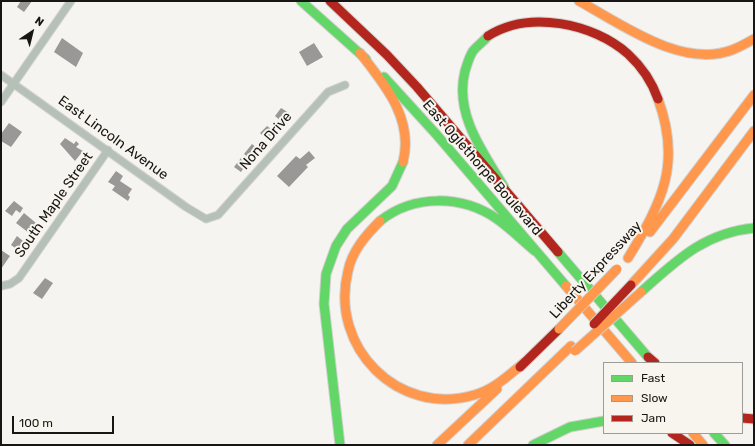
<!DOCTYPE html>
<html>
<head>
<meta charset="utf-8">
<style>
  body { margin:0 }
  #map { position:relative; width:755px; height:446px; overflow:hidden; background:#f6f4f0; font-family:Rubik,sans-serif }
  canvas { display:block }
  .frame { position:absolute; inset:0; border:2px solid #181614; pointer-events:none }
  .legend { position:absolute; left:603px; top:362px; width:140px; height:72px; box-sizing:border-box; background:#f8f5ee; border:1px solid #9e9c97; margin:0; padding:5px 7px; list-style:none; font-size:12px; color:#181614 }
  .legend li { display:flex; align-items:center; gap:8px; height:20px }
  .legend b { width:20px; border:1px solid #9e9c97 }
  .north { position:absolute; left:12px; top:12px; width:40px; height:40px; -webkit-text-stroke:3px #f8f5ee; paint-order:stroke; rotate:35deg; font-size:11px; font-weight:700; line-height:16px; text-align:center; color:#181614 }
  .north::after { content:''; display:block; margin:auto; width:14px; height:18px; background:#181614; clip-path:polygon(50% 0,100% 100%,50% 72%,0 100%) }
  .scale { position:absolute; left:12px; top:416px; width:102px; height:18px; box-sizing:border-box; border:2px solid #181614; border-top:0; padding-left:5px; font-size:12px; line-height:14px; white-space:nowrap; color:#181614; -webkit-text-stroke:3px #f8f5ee; paint-order:stroke }
</style>
</head>
<body>
<div id="map">
<canvas width="755" height="446"></canvas>
<div class="frame"></div>
<ul class="legend">
<li><b style="height:5px;background:#63d668"></b>Fast</li>
<li><b style="height:5px;background:#ff974d"></b>Slow</li>
<li><b style="height:5px;background:#b3261e"></b>Jam</li>
</ul>
<div class="north">N</div>
<div class="scale">100 m</div>
</div>
<script>
const c = document.querySelector('canvas').getContext('2d');
c.lineJoin = 'round';
function fill(path, color) { c.fillStyle = color; c.fill(path, 'evenodd'); }
function stroke(path, color, width, dash) { c.strokeStyle = color; c.lineWidth = width; c.lineCap = dash ? 'butt' : 'round'; c.setLineDash(dash || []); c.stroke(path); }
function label(font, color, halo, rows, align = 'center') {
  c.font = font + ' Rubik,sans-serif'; c.lineWidth = 4; c.setLineDash([]); c.textBaseline = 'middle'; c.strokeStyle = halo; c.fillStyle = color; for (const [text, x, y, turn = 0] of rows) {
    c.save(); c.translate(x, y); c.rotate((+turn || 0) * Math.PI / 180); c.textAlign = isNaN(turn) ? turn : align; if (halo) c.strokeText(text, 0, 0); c.fillText(text, 0, 0); c.restore();
  }
}
const building = new Path2D(`
  M21,1H32L24,12L17,7Z
  M62,38L83,53L76,67L54,52Z
  M314,43L323,57L307,66L299,52Z
  M281,108L289,113L282,122L275,116Z
  M9,123L22,132L11,147L1,141V134Z
  M267,126L274,131L267,140L260,133Z
  M65,138L74,144L76,141L79,144L76,147L83,151L75,161L60,144Z
  M252,144L258,149L250,159L244,154Z
  M309,151L315,158L306,165L308,167L289,187L277,176L296,156L300,159Z
  M241,158L247,163L241,172L234,167Z
  M116,171L123,176L120,181L132,189L128,195L130,197L128,201L112,190L115,186L108,182Z
  M14,201L23,208L20,213L16,210L12,216L5,211Z
  M24,213L36,223L29,233L16,223Z
  M17,236L23,241L18,250L11,245Z
  M1,250L10,256L1,269Z
  M45,278L53,283L42,299L33,293Z`);
const street = new Path2D(`
  M1,75L186,207L206,219L218,215L328,92L345,85
  M1,102L71,1
  M1,286L10,284L19,278L108,150`);
const fast = new Path2D(`
  M301,1L366,59
  M488,36C484,41 477,46 473,51C469,57 467,65 465,71C454,114 483,152 504,187
  M384,77L436,134L566,286
  M380,221C414,194 462,195 497,219C511,229 523,241 535,251
  M558,252L653,363
  M641,292C677,260 704,233 754,228
  M714,433L725,445
  M340,445L324,304L326,274L336,246L347,229L392,186L403,162
  M533,445L570,427L604,421`);
const slow = new Path2D(`
  M579,1C621,24 682,69 732,50C740,47 747,43 754,39
  M360,53C385,85 414,119 403,162
  M380,221C366,235 352,251 348,271C329,347 398,417 474,395C494,390 510,374 525,362
  M650,232L754,95
  M628,258C662,202 682,164 658,99
  M631,285L673,239L754,131
  M566,286L632,363
  M693,433L703,445
  M437,445L497,389
  M468,445L571,346`);
const jam = new Path2D(`
  M330,1L387,55L417,87L558,252
  M488,36C529,10 593,23 628,54C641,66 652,82 658,99
  M648,357L655,363
  M520,367L559,329
  M742,418L754,419
  M672,433L690,445`);
const slowBridge = new Path2D(`
  M559,329L617,269
  M575,351L641,292`);
const jamBridge = new Path2D(`
  M594,324L631,285`);
const streetNames = [
  ["East Lincoln Avenue",113,138,36],
  ["Nona Drive",266,141,-49],
  ["East Oglethorpe Boulevard",482,168,49],
  ["South Maple Street",54,205,-55],
  ["Liberty Expressway",596,270,-47]
];
fill(building, '#9a9896');
stroke(street, '#d2d0ce', 9);
stroke(fast, '#d2d0ce', 11);
stroke(slow, '#d2d0ce', 11);
stroke(jam, '#d2d0ce', 11);
stroke(street, '#b5c1b7', 7);
stroke(fast, '#63d668', 9);
stroke(slow, '#ff974d', 9);
stroke(jam, '#b3261e', 9);
stroke(slowBridge, '#d2d0ce', 11, []);
stroke(jamBridge, '#d2d0ce', 11, []);
stroke(slowBridge, '#ff974d', 9);
stroke(jamBridge, '#b3261e', 9);
label('14px', '#181614', '#f8f5ee', streetNames);
</script>
</body>
</html>
